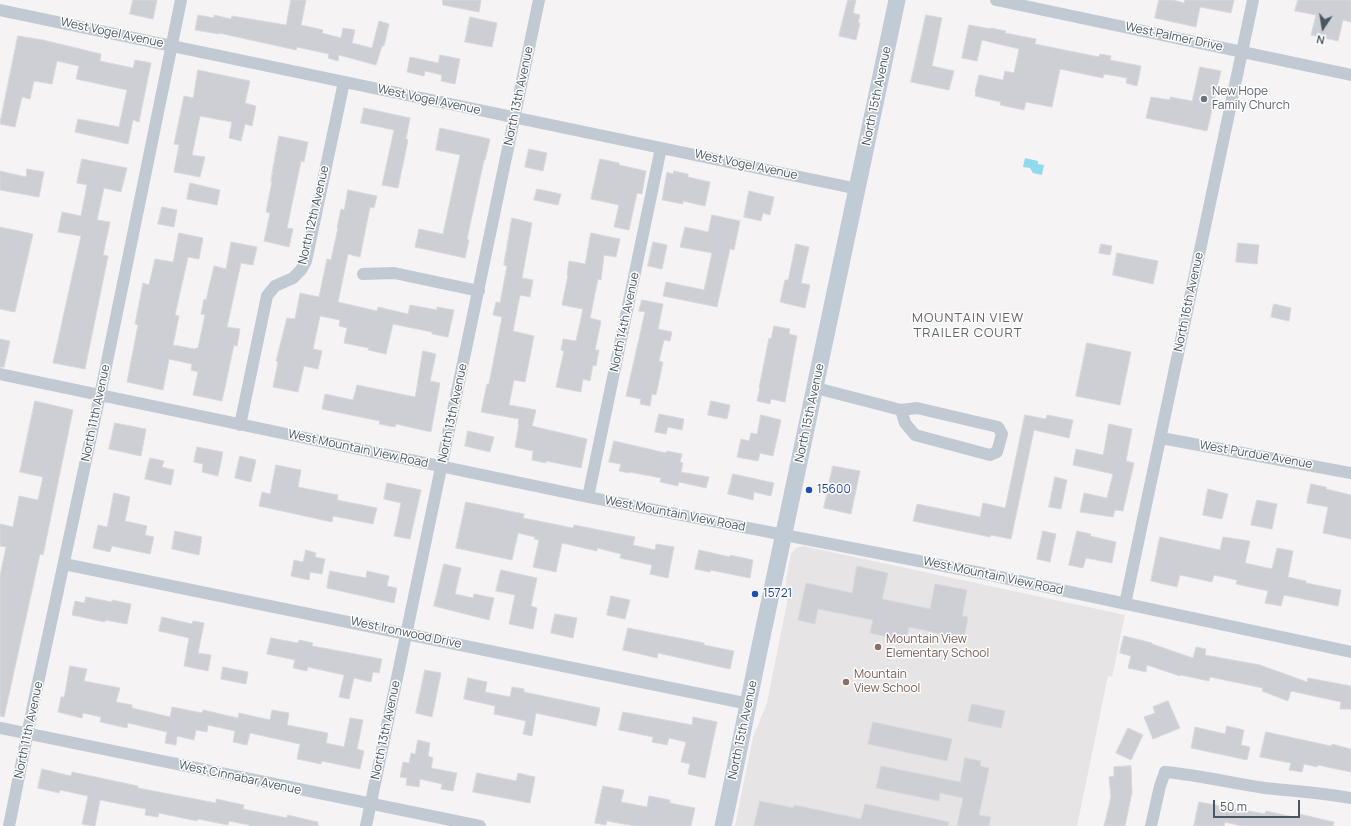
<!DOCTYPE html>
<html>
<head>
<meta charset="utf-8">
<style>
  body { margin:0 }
  #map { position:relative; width:1351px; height:826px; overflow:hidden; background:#f5f3f3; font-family:Manrope,sans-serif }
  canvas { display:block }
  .north { position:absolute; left:1303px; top:8px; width:40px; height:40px; -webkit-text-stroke:3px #fff; paint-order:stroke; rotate:192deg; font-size:11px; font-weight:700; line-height:16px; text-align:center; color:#4a5661 }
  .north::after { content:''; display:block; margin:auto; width:14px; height:18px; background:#4a5661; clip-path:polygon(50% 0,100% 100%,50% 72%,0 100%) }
  .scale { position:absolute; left:1213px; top:800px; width:87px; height:18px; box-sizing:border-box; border:2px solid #4a5661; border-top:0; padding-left:5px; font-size:12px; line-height:14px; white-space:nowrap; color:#4a5661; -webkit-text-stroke:3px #fff; paint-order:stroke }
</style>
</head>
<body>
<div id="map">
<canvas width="1351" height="826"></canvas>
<div class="north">N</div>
<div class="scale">50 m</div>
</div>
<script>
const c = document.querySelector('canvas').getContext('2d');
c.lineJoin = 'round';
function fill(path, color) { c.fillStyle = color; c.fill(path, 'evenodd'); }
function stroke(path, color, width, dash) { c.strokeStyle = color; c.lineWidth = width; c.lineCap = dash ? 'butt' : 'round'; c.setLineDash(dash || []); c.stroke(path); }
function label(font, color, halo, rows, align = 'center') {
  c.font = font + ' Manrope,sans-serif'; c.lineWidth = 3; c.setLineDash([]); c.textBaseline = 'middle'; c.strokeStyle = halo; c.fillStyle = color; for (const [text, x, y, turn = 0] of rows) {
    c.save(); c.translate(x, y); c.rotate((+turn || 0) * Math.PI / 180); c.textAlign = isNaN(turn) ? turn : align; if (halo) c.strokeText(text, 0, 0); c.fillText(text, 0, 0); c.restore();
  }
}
const education = new Path2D(`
  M803,546L1125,615L1112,677L1108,676L1077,826H735L753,737L767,703L787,603L786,580L791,554L796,548Z`);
const water = new Path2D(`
  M1025,158L1038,161V164L1044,165L1042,175L1033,173L1030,168L1023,167Z`);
const building = new Path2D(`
  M133,0H157L153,19L130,14Z
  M291,0H306L301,25L323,30L322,33L341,38L343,28L355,30L352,43L372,48L379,21L389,24L384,46H382L376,65L339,55L338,61L328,58L329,54L297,47L296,50L219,33V34L195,30L198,15L214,18V15L231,19L232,16L286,25Z
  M443,0H481L479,12L443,5Z
  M848,0H856L853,13L860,15L858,23H860L856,40L839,36Z
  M1159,0H1173L1184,3L1185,0H1234L1231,13L1200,7L1196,27L1155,18Z
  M1298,0H1351V22L1343,20L1338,41L1311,35L1316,15L1295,11Z
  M926,15L942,18L932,66L954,71L949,90L911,82Z
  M470,17L497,23L492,47L465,42Z
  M969,25L991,29V28L1006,31L1005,33L1036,39L1035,44L1099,57L1100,54L1111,56L1110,60L1141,66L1137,86L1126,83L1127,78L1104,74L1103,78L1060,69L1052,107L1026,102L1024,110L1000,105L1001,102L975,96L976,93L975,92L979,75L1003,80L1005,71L1014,73L1019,49L982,40L977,61L962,58Z
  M18,36L43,40L101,54L100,61L133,68L135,60L151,63L139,122L133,120L128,144L75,132L78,119L119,127L127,90L76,79L79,66L57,61L52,84L34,81L30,99L22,97L15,127L0,124Z
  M440,55L460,59L455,84L441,81L442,75L425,71L424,76L407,72L410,57L438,63Z
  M1200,67L1221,71L1207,131L1146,118L1151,97L1170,100V97L1192,101Z
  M198,70L250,81L245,103L256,106L252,126L245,124L241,141L229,138L232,122L200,116L192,155L205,157L200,177L174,172L179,145L174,144L184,96L193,98Z
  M364,108L410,118L406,139L408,140L398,188L382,185L394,130L361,123Z
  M440,128L490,139L485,160H484L467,239L469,240L465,258L415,247L419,229L443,234L460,155L436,150Z
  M279,136L308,142L304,162L301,161L287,228L293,229L289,247L264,241L270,213L266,212L272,181H271Z
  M529,149L547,153L543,171L525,167Z
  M82,159L127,168L121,192L104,188L97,220L110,222L103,255L108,256L85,369L53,363L81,236L58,232L62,212L81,216L87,185L77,183Z
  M600,159L619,163V165L646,171L642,194L637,193L629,230L614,227L619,205L591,199Z
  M27,169L44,172L39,197L0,190V171L26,177Z
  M674,171L688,174V177L710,182L705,206L683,201V204L662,200L667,172L673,174Z
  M190,183L220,190L217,205L187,199Z
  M537,189L561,194L558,205L534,200Z
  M348,190L377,196L374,208L370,207L360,257L348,254L338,302L377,311L378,307L408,314L410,305L437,310V307L454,310L448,337L432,334V332L393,324L386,354L368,350L369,348L344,343L347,328L339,326L340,320L320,316L313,349L322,351L318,369L304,366L298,392L273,387L278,362L276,361L287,318L295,319L300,293L319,297L327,259L331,260L338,228H337L341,209L344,210Z
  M749,191L774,197L770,215L763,213L761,221L744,217Z
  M162,207L177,210L174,227L158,224Z
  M712,215L740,221L734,250L730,249L717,307L663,296L666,282L704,290L712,253L680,247L685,227L708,232Z
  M512,218L532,223L522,278L533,280L530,297L520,295L513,331L534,336L525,382L514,380L509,405L536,410L532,426L587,439L581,468L546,461V463L532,460L533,451L515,447L519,424H518L519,419L481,412L487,384H489L502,317L493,315L496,302L500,303L507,266L504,265Z
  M0,227L33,234L15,312L0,309Z
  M179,233L203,238L199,259L188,257L175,315L179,316L173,345L195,349L196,348H198L205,315L201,314L204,299L206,300L214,266L226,269L231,242L257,247L253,265L241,263L227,327L240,329L237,346L234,345L222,401L193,395L198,372L191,370L192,364L169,359L163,390L127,382L138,325L135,324L143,283L149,285L155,259L173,262Z
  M591,233L620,239L616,257L604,255L601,280L598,279L590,318L601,321L595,350H599L596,366L593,365L590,381L583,379L581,392L556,387L564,351L561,350L563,339L576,341L583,309L562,305L568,275H567L569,261L585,264Z
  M653,242L667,245L662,269L648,266Z
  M1238,243L1259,245L1257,264L1236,262Z
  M796,244L809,247L801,283L810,285L805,308L780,302L785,280H788Z
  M1101,244L1112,246L1110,255L1099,253Z
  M1117,253L1158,261L1153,284L1113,275Z
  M642,300L663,304L658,329L672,332L670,341L664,340L659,361L663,362L656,395L652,394L650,406L640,404L641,399L626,396L645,312L639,311Z
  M1274,304L1291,308L1289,321L1271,317Z
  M774,326L790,329L789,334L797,336L785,402L771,399L770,404L757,401L760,388H759L769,338L771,339Z
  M0,339L10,341L4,367H0Z
  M1087,343L1131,352L1120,405L1076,396Z
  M423,351L436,354L430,381L440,383L431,432L396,424L395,427L379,424L380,421L322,409L325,394L353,400L357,385L415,397Z
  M35,401L73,410L43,555L40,554L4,717L0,716V576L6,547L0,546V524L13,527L19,496L38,500L43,477L20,472Z
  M711,401L730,405L727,419L708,415Z
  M659,414L684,419L682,430L668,427L666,434L655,432Z
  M761,415L781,420L773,456L760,453L758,461L737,457L741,439L749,441L751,433L757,434Z
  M1025,415L1046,419L1047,415L1073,420L1069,438L1034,430L1011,539L991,535L990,537L913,521L917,504L980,517L983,503L1005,508Z
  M115,423L146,429L141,456L109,449Z
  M1109,424L1132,429L1126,461L1134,463L1123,511L1115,510L1113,517L1080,512L1084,493L1107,498L1113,474L1073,465L1076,449L1103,455Z
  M468,431L494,437L490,452L465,446Z
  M614,441L666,453L667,451L682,454L680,462L683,463L681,472L709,477L706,488L679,482L678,486L660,482L661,478L629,472V473L619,471L621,464L609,462Z
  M197,447L223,452L218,476L202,472L203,464L194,462Z
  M240,456L256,460L251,482L235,478Z
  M150,458L164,461L162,467L174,470L171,485L145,479Z
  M276,465L301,470L298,487L338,495L337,500L377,508L373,524L333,516L332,522L259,506L262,492L270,494Z
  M833,466L860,471L851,514L824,508Z
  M733,474L774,483L771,496L754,492L753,500L728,494Z
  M1055,477L1067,480L1061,509L1049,507Z
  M387,483L421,490L410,539L394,536L401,503L384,499Z
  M1311,484L1326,487V489L1351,495V539L1323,533L1328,507L1307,503Z
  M1208,489L1228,494L1222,519L1203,515Z
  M114,493L130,497L125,521L147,526L145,535L154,537L150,554L112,546L110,552L93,548L98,525L107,527Z
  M1257,500L1277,504L1272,529L1251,525Z
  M466,502L524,514L523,518L573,528L574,525L635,537L633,545L655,550L656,544L674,547L668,578L650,574L652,565L620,558L621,554L597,548V551L562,543L556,572L533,567L539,540L534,539L535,537L518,533L512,560L456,548Z
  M175,531L202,537L199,555L172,549Z
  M1043,531L1056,534L1050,562L1037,559Z
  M1077,531L1091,534L1090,536L1116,542L1112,563L1086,558L1083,568L1069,565Z
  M1160,537L1220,550L1223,537L1250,541L1245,563L1272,569L1277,548L1293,551L1288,577L1306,581V583L1341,590L1338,606L1284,595L1281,606L1265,603L1268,591L1236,584L1237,580L1214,575L1212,582L1180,575L1177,587L1151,581Z
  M306,550L316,553L315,557L325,559L322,574L310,572L309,580L291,576L294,560L303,562Z
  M699,550L730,557V555L753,560L750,578L710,570V572L695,569Z
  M444,564L461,568L455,594L473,598L474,594L494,598L489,620L434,606Z
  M857,566L888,573L882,599L930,609L935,584L967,590L962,616L968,617L964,639L909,627L906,641L870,633L873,620L818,609L815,624L798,620L806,583L852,593Z
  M501,570L537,578L531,606L537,608L533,629L509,624L515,595L496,591Z
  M330,571L366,578L367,571L389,576L387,586L397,588L394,603L327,588Z
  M611,596L630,600L625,619L607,615Z
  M86,597L112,602V600L131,604L127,624L105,620V622L72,615L75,601L84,603Z
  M555,614L577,618L573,638L551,633Z
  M162,617L192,624L193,621L204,623L198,653L211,655L208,671L184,666L189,638L159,631Z
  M628,628L704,643V645L734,651L730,669L658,653L657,658L623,650Z
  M1124,636L1152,643V644L1193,658L1196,647L1206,649L1205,655L1260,665L1307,682L1308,678L1351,686V709H1340L1341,702L1291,691L1288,701L1262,691L1263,688L1210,677L1209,681L1181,675L1180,676L1147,665L1146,672L1128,668L1131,656L1120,653Z
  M271,638L298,643L299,640L313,643L312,646L382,659L379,673L373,672L371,682L354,678L349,699L339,697L344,675L308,667L307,671L293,668L295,660L267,654Z
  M70,666L87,669L84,681L120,688L116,702L132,705V708L170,717L172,707L202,713L203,710L238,718L239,713L270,720L272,710L289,713L287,725L328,733L326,743L344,747L350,718L363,720L357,749L364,751L360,769L322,761L321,764L297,759L300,744L250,733L247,745L233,742L235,731L208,725L207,732L196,730L194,740L177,736L176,745L165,743L167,732L128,723L127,728L100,722L101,717L83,713L82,718L58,712L61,697H64Z
  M223,667L248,672L246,684L221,679Z
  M425,670L441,673L432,717L416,713Z
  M468,678L487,682L485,692L510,697L512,687L524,689V692L600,708L596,726L536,713L532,736L523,734L526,721L494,714L495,706L464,699Z
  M1168,701L1180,728L1153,739L1144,717L1155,713L1153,707Z
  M972,704L1005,711L1001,728L968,721Z
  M623,712L692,725L693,717L717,722L705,778L688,774L690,764L681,762L686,742L669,738L667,745L652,742L653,737L619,730Z
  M873,722L952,739L947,761L868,744Z
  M1227,726L1244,730L1241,745L1250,747L1247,760L1191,748L1195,727L1225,734Z
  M1128,728L1143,735L1131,760L1116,753Z
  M1266,732L1331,746L1332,744L1351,749V772L1318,765L1317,767L1304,764L1302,772L1289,770L1291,763L1260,757Z
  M418,740L430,743L428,756L433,758L431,768L457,773L453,791L441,789L442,784L420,779L419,787L406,785L407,778L400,777L403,762L409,763L411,753L415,754Z
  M965,758L981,761L980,766L989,768L979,815L991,817L989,826H957L963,798L940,793L939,801L876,788L881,766L960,782Z
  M1131,766L1132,792L1125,826H1104L1111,797L1109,777L1114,776V767Z
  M42,769L71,776L72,772L138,786V788L216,803V799L244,805L243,809L287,818V815L318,822V826H249V825L229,821L228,825L198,819L197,821L159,813L158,817L145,815L146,809L100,800L95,826H93L82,824L88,796L60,790L59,793L38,788Z
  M477,773L516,781L518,773L535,777L530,803L473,792Z
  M603,786L624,790L621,802L647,807L649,796L670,800V803L695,808L691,826H635L607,821L606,825L595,823Z
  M760,801L794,808V805L861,819L865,804L949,822L948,826H754Z
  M1199,802L1265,814L1266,811L1298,818L1299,814L1334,822L1333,826H1242L1225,822L1224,826H1194Z`);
const street = new Path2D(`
  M996,0L1351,75
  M0,10L858,189
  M363,274L394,273L479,291
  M0,374L588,497L986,574L1351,652
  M816,388L901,410L905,423L915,435L990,455L997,452L1002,434L998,427L917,408L901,410
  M240,425L267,296L275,286L293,278L301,270L306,261L344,82
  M1161,438L1351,473
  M588,497L661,148
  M64,564L749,704
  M1125,604L1253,0
  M0,728L480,826
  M9,826L33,706L103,381L181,0
  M366,826L539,0
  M1151,826L1160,786L1165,772C1199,775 1231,783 1265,788C1294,791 1322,793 1351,798`);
const secondary = new Path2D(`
  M723,826C738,757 751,687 766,618C811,412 854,206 897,0`);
const markers = [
  [1204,99,4,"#6b7280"],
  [809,490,4,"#1a4fb4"],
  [755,594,4,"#1a4fb4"],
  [878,647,4,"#8d6e63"],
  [846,682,4,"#8d6e63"]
];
const streetNames = [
  ["West Vogel Avenue",112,33,12],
  ["West Palmer Drive",1174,37,12],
  ["North 13th Avenue",519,96,-78],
  ["North 15th Avenue",877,96,-78],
  ["West Vogel Avenue",429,100,12],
  ["West Vogel Avenue",746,165,12],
  ["North 12th Avenue",314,215,-77],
  ["North 16th Avenue",1189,302,-78],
  ["North 14th Avenue",625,322,-78],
  ["North 11th Avenue",96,413,-78],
  ["North 13th Avenue",453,413,-78],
  ["North 15th Avenue",810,413,-78],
  ["West Mountain View Road",358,449,12],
  ["West Purdue Avenue",1256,455,10],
  ["West Mountain View Road",675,514,11],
  ["West Mountain View Road",993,576,12],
  ["West Ironwood Drive",406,633,12],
  ["North 11th Avenue",29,730,-78],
  ["North 13th Avenue",386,730,-78],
  ["North 15th Avenue",743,730,-78],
  ["West Cinnabar Avenue",240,778,12]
];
const worshipNames = [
  ["New Hope",1212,92],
  ["Family Church",1212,106]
];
const transitNames = [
  ["15600",817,490],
  ["15721",763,594]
];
const educationNames = [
  ["Mountain View",886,640],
  ["Elementary School",886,654],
  ["Mountain",854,675],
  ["View School",854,689]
];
const neighbourhoodNames = [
  ["MOUNTAIN VIEW",968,318],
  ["TRAILER COURT",968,333]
];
fill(education, '#e6e4e5');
fill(water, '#90daee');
fill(building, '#cdcfd5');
stroke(building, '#d7d9de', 1);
stroke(street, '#c1cad2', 12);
stroke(secondary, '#c1cbd6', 17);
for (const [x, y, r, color] of markers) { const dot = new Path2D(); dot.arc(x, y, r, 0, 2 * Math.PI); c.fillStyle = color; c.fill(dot); stroke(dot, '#fff', 1.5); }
label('12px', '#4a5661', '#fff', streetNames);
label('12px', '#5b616d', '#fff', worshipNames, 'left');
label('12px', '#164399', '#fff', transitNames, 'left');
label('12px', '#785e54', '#fff', educationNames, 'left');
c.letterSpacing = '1px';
label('13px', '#5f6368', '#fff', neighbourhoodNames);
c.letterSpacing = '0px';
</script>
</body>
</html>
